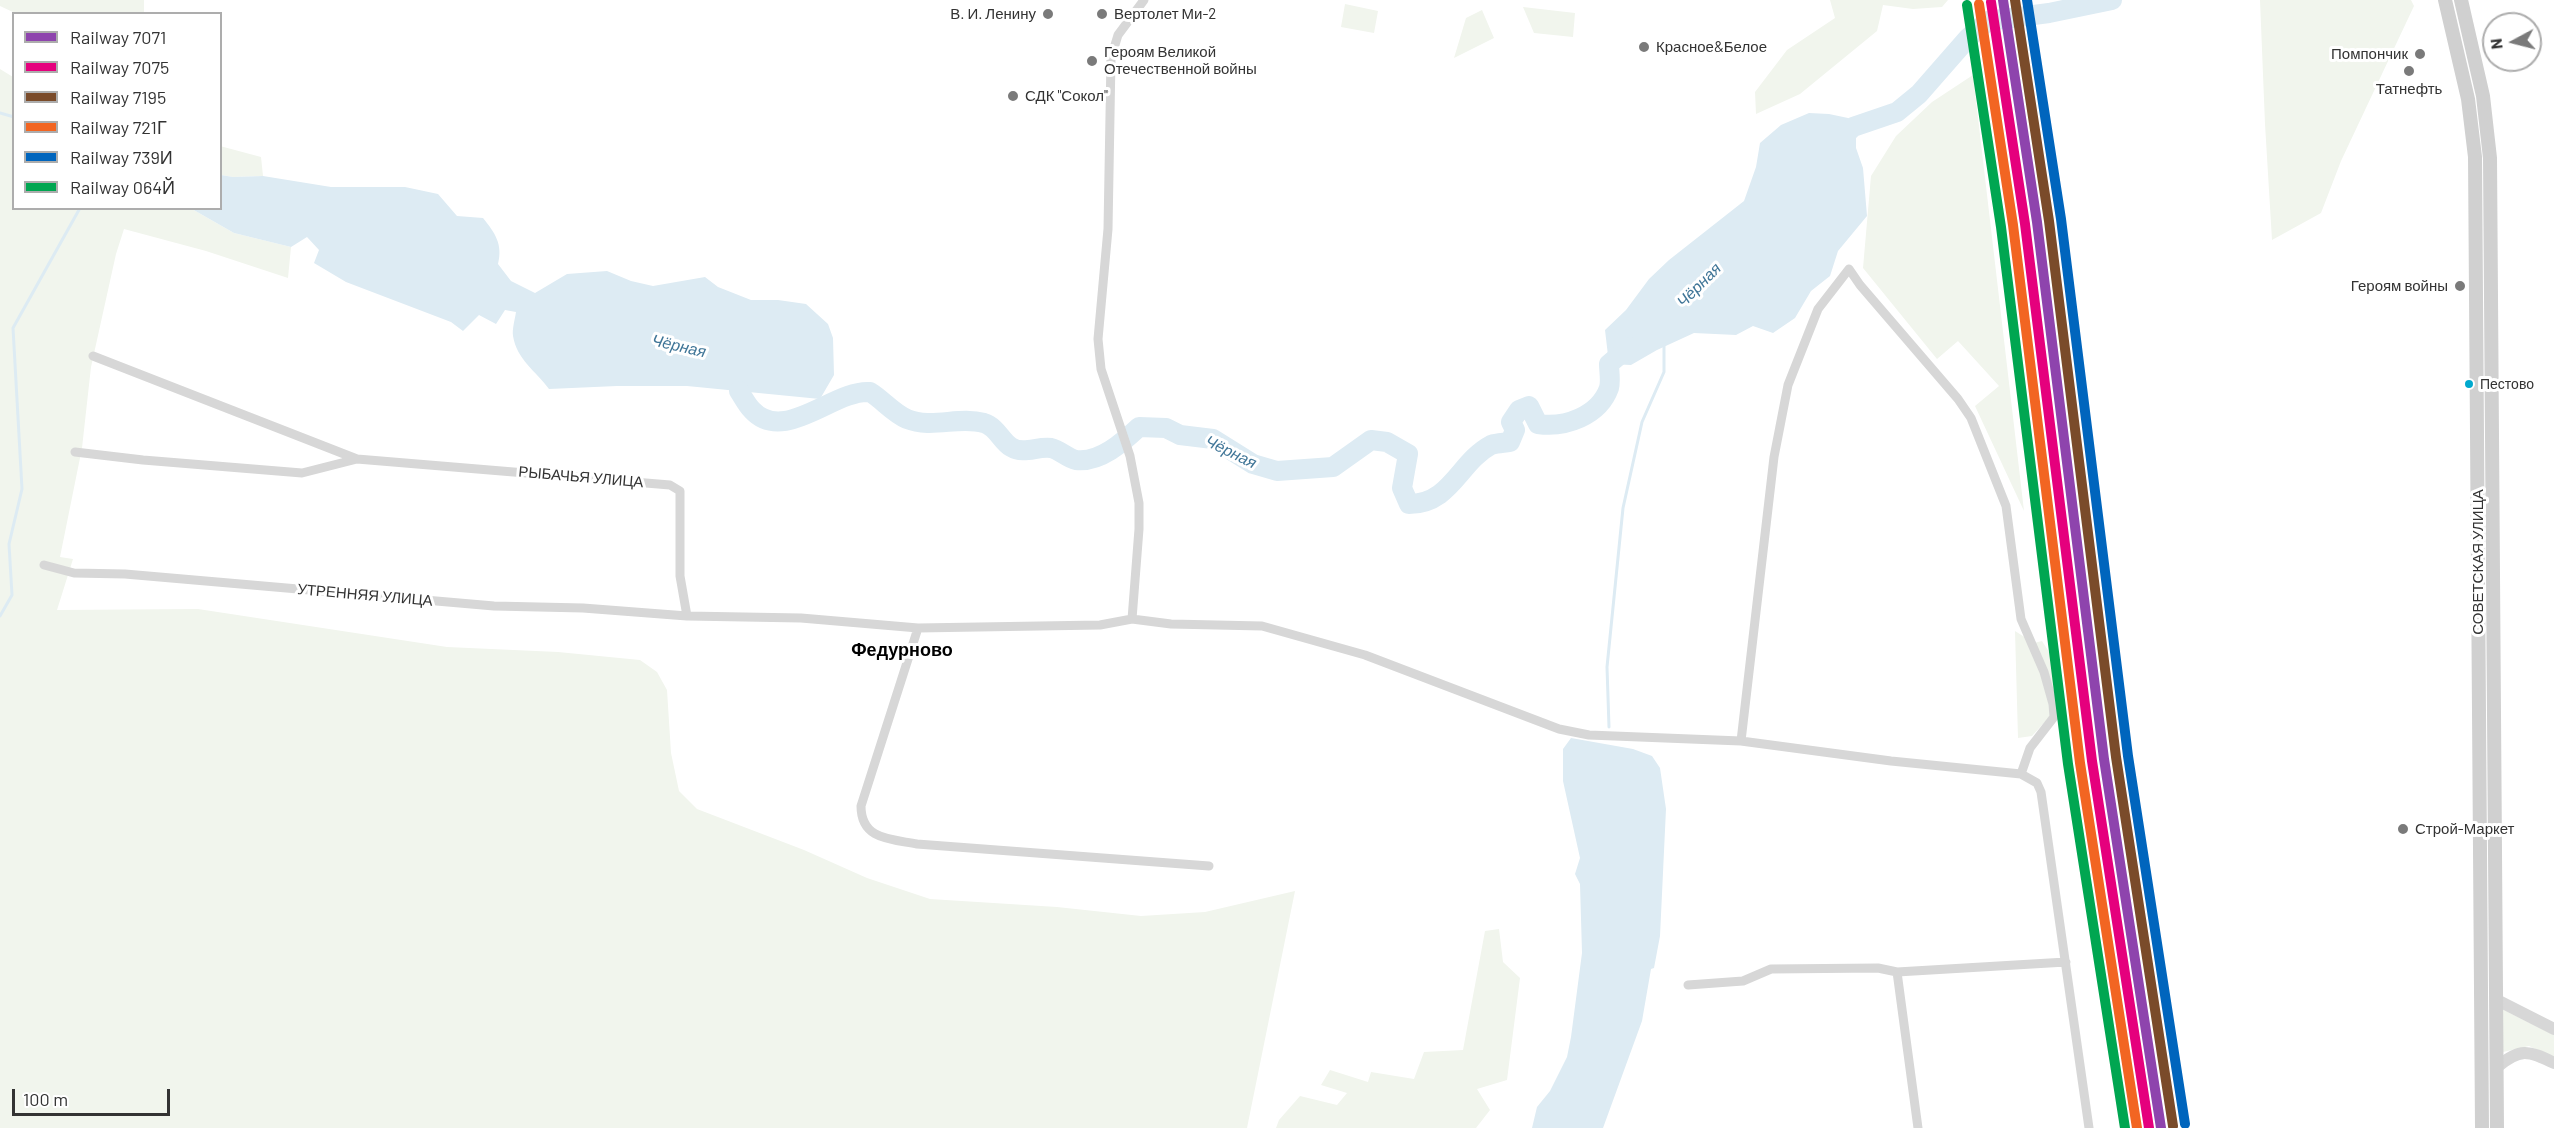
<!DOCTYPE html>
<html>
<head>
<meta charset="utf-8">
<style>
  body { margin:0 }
  #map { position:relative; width:2554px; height:1128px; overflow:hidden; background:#fff; font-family:Barlow,sans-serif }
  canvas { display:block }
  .legend { position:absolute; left:12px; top:12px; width:210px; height:198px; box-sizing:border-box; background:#fff; border:2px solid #adadad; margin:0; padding:8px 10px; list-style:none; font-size:18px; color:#333 }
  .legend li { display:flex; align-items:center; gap:12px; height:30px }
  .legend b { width:30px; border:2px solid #adadad }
  .north { position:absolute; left:2482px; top:12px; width:60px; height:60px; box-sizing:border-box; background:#fff; border:2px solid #adadad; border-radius:50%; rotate:263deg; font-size:16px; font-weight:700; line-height:24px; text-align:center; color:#333 }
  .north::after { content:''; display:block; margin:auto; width:21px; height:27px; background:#7a7a7a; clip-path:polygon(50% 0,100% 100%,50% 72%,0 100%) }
  .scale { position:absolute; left:12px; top:1089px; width:158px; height:27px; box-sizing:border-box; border:3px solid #333; border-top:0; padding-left:8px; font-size:18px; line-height:21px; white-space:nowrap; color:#333; -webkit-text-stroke:4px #fff; paint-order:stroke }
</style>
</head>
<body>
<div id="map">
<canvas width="2554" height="1128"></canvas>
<ul class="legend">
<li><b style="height:8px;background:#8e44ad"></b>Railway 7071</li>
<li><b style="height:8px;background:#e5007d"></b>Railway 7075</li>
<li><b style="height:8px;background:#7a4b2a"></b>Railway 7195</li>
<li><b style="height:8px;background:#f26522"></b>Railway 721Г</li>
<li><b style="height:8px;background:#0065bd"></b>Railway 739И</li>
<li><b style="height:8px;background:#00a651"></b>Railway 064Й</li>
</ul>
<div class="north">N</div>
<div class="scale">100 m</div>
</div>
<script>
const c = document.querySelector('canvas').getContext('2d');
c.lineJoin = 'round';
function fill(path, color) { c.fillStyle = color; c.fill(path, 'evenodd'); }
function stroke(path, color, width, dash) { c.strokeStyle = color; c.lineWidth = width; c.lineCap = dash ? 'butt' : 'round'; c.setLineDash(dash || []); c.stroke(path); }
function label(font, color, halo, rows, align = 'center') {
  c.font = font + ' Barlow,sans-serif'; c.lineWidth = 6; c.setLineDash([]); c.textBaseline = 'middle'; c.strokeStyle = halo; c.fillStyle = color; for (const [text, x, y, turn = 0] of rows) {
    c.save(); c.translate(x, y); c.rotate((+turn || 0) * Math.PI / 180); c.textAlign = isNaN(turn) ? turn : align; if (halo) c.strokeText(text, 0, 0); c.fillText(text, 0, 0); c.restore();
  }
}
const green = new Path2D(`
  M0,0H144V12L15,13L0,6Z
  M1830,0H1948L1942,7L1913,9L1883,5L1877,31L1800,94L1756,114L1755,92L1787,50L1835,18Z
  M2260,0H2411L2414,6L2341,161L2321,213L2272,240L2265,124Z
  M1345,4L1378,11L1374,33L1341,27Z
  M1523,7L1575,13L1573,37L1534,33Z
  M1482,10L1494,38L1454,58L1466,18Z
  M0,69L13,77L14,208L192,209L234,233L291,247L288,278L206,251L124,229L116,254L91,367L82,448L60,557L73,559L57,610L198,609L447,647L558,652L640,660L657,672L667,690L671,753L679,791L697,809L804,850L867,878L930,899L1057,907L1141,916L1205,912L1295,891L1247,1128H0Z
  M1973,75L2024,511L1975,406L1999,386L1958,341L1937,359L1863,268L1871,176L1896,136L1932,102Z
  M220,146L261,157L263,176L233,177L221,175Z
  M2015,631L2034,643L2042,641L2056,663V697L2050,702L2052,714L2032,736L2018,738Z
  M1499,929L1503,962L1520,978L1507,1080L1477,1089L1490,1110L1476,1128H1276L1279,1120L1300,1096L1337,1105L1347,1093L1321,1085L1330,1070L1368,1082L1371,1072L1414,1079L1424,1052L1463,1050L1485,931Z
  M2502,1009L2554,1035V1058L2529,1046L2503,1052Z`);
const water = new Path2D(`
  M1809,113L1829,114L1848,118L1856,132V148L1863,168L1867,216L1838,251L1830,276L1811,291L1795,318L1773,333L1753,326L1736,335L1694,333L1657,350L1631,365L1609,364L1605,330L1626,310L1649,279L1669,260L1744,201L1756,167L1760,143L1781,125Z
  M221,175L233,177L263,176L331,187H405L438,194L457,216L483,218C495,233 503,244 498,264L511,281L535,293L567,274L607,271L631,281L653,286L705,277L718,287L751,300H778L806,304L828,324L833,338L834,375L820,399L687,386H617L549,389C536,371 517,360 513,336C512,329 515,319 516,312L505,310L496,324L479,315L463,331L451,322L346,282L314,263L319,250L307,237L291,247L234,233L192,209L220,208Z
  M1571,738L1633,749L1652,756L1660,768L1666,809L1660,936L1654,968L1651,969L1642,1021L1603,1128H1532L1537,1107L1550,1091L1567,1057L1571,1037L1582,953L1580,884L1575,874L1580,858L1563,781V749Z`);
const stream = new Path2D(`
  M0,113L14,117
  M0,616L12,595L9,544L22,489L13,328L80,208
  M1609,727L1607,667L1623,508L1642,422L1664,372V343`);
const river = new Path2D(`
  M1836,144L1853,127L1897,112L1919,94L1968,38L1988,21L2049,13L2112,0
  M739,391C743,397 747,405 752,410C784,445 834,389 870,392C883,400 893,413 907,419C932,429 959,416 984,423C997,427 1001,441 1011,447C1024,455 1037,446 1051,448C1060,450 1067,458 1076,460C1100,463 1123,442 1139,427L1166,428L1180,435L1213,439L1253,464L1277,471L1333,467L1371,440L1387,442L1408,454L1402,488L1409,504C1451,504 1459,462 1491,445C1497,443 1504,443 1510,442L1515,430L1511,422L1519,410L1529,406L1538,424C1565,428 1599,416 1609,388C1611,381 1609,371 1609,364L1629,347`);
const minor = new Path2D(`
  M93,356L357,459L670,485L680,491V576L687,616
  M75,452L143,460L302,473L357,459
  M44,565L74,573L125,574L494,606L583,608L687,616L801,618L918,628L1100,625L1132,619L1171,624L1262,626L1365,655L1559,729L1589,735L1741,741L1891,761L2021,774L2037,783L2041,792L2089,1128
  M1132,619L1139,529V503L1130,456L1101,369L1098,339L1108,229L1111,58L1118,35L1144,0
  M918,628L861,806C861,840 891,839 917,844L1209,866
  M1741,741L1774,457L1788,385L1818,309L1849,269L1860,285L1958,399L1971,418L2006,506L2021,619L2044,672L2053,704L2054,717L2030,748L2021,774
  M1688,985L1743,981L1771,969L1878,968L1897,972
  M1918,1128L1897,972L2066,962`);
const tertiary = new Path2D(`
  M2497,1000L2554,1029
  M2497,1067C2520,1048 2528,1050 2554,1063`);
const secondary = new Path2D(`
  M2445,0L2468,99L2475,157L2482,1128
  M2461,0L2483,96L2490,158L2497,1128`);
const rail1 = new Path2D(`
  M2003,0L2037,222L2104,759L2161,1128`);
const rail2 = new Path2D(`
  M1991,2L2025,224L2092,761L2149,1128`);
const rail3 = new Path2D(`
  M2015,0L2049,221L2116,757L2173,1126`);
const rail4 = new Path2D(`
  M1979,4L2013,225L2080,763L2137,1128`);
const rail5 = new Path2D(`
  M2027,0L2061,219L2128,756L2185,1124`);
const rail6 = new Path2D(`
  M1967,5L2001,227L2068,764L2125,1128`);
const markers = [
  [1048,14,6,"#7a7a7a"],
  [1102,14,6,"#7a7a7a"],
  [1644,47,6,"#7a7a7a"],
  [2420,54,6,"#7a7a7a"],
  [1092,61,6,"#7a7a7a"],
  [2409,71,6,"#7a7a7a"],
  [1013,96,6,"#7a7a7a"],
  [2460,286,6,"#7a7a7a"],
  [2469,384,5,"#00a9ce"],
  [2403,829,6,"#7a7a7a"]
];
const busNames = [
  ["Пестово",2480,384]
];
const poiNames = [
  ["В. И. Ленину",1036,14,"right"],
  ["Вертолет Ми-2",1114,14],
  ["Красное&Белое",1656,47],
  ["Героям Великой",1104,52],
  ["Отечественной войны",1104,69],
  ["Помпончик",2408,54,"right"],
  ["Татнефть",2409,89,"center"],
  ["СДК \"Сокол\"",1025,96],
  ["Героям войны",2448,286,"right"],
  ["Строй-Маркет",2415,829]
];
const streetNames = [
  ["РЫБАЧЬЯ УЛИЦА",581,477,5],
  ["СОВЕТСКАЯ УЛИЦА",2478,562,-90],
  ["УТРЕННЯЯ УЛИЦА",365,595,5]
];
const waterNames = [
  ["Чёрная",1699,285,-45],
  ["Чёрная",679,346,13],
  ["Чёрная",1231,452,26]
];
const quarterNames = [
  ["Федурново",902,650]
];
fill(green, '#f1f5ed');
fill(water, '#ddebf3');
stroke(stream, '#ddebf3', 3);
stroke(river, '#ddebf3', 20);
stroke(minor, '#d7d7d7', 9);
stroke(tertiary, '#d7d7d7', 12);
stroke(secondary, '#d0d0d0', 14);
stroke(rail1, '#8e44ad', 10);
stroke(rail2, '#e5007d', 10);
stroke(rail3, '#7a4b2a', 10);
stroke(rail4, '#f26522', 10);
stroke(rail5, '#0065bd', 10);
stroke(rail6, '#00a651', 10);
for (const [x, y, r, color] of markers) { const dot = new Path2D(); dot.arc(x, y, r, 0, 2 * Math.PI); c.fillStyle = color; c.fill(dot); stroke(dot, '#fff', 2); }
label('14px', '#333', '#fff', busNames, 'left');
label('15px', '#333', '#fff', poiNames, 'left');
label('15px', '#333', '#fff', streetNames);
label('italic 16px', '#3f7597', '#fff', waterNames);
label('bold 18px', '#000', '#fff', quarterNames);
</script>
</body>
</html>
